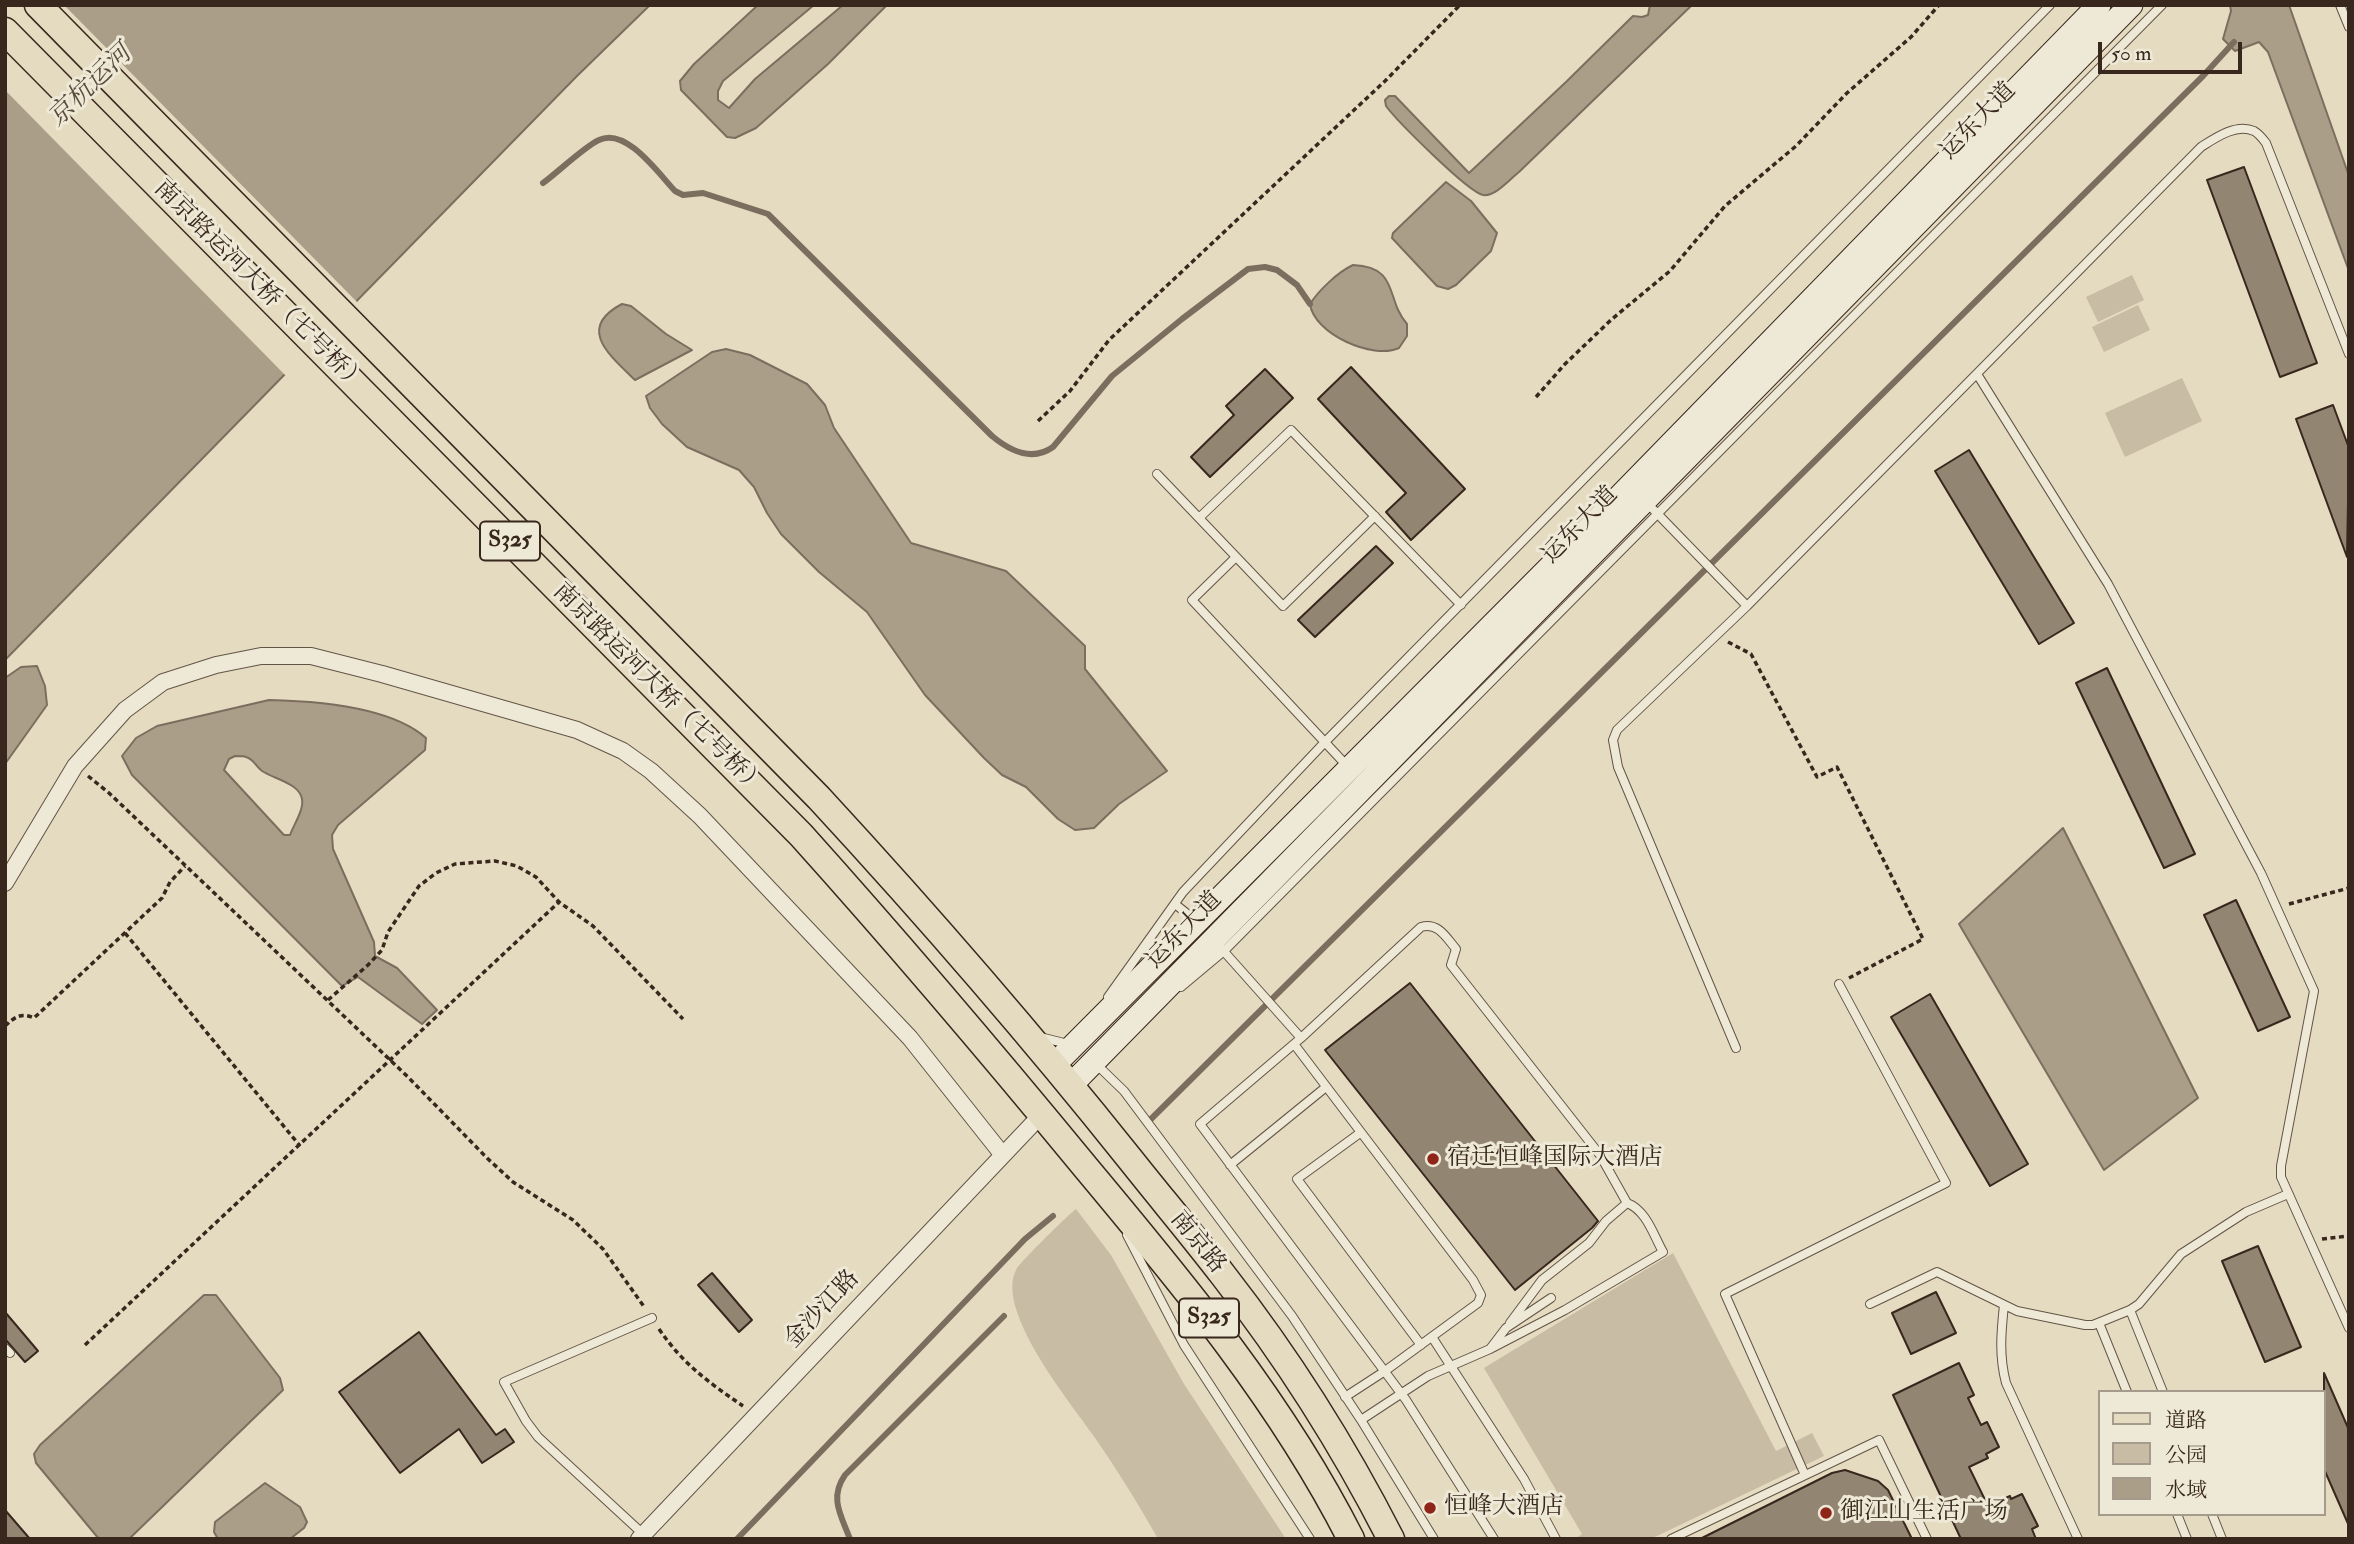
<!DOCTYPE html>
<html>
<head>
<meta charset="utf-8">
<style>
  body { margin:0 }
  #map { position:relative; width:2354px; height:1544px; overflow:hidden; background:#e5dbc0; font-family:"IM FELL Double Pica","Noto Serif SC",serif }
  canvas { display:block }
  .frame { position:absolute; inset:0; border:7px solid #38271d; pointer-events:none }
  .legend { position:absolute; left:2098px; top:1390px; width:228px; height:126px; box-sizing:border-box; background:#eee8d6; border:2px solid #a59b8c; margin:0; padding:9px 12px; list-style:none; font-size:21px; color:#38271d }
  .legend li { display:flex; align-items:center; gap:14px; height:35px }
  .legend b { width:35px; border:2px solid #a59b8c }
  .scale { position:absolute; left:2098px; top:42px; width:144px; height:32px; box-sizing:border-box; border:4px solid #38271d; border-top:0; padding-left:9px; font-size:21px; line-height:24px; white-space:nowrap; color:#38271d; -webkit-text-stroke:5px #eee8d6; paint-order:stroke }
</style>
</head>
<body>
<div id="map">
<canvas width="2354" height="1544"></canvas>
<div class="frame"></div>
<ul class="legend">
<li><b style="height:9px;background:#e5dbc0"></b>道路</li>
<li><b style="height:19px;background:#c8bca4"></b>公园</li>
<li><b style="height:19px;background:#aa9e89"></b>水域</li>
</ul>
<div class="scale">50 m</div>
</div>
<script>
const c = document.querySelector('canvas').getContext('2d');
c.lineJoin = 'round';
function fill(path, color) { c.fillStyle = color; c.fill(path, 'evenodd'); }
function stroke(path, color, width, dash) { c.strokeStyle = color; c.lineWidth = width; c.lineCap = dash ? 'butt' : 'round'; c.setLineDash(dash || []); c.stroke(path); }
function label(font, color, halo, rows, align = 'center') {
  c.font = font + ' "IM FELL Double Pica","Noto Serif SC",serif'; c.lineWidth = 6; c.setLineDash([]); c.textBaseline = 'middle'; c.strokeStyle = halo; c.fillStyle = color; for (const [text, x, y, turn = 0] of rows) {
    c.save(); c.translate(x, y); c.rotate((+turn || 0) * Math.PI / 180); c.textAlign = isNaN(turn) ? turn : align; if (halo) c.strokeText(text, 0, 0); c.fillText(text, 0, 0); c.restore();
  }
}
const green = new Path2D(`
  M2132,275L2144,300L2098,322L2086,297Z
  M2138,305L2150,330L2104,352L2092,327Z
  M2182,378L2202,421L2125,457L2105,413Z
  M1076,1209L1111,1255L1184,1384L1286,1539H1158C1138,1503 1116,1468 1093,1435C1070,1402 995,1311 1016,1270C1020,1262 1067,1216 1076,1209Z
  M1673,1253L1776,1451L1812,1433L1824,1456L1657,1536L1647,1539H1575L1582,1534L1484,1368Z`);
const water = new Path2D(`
  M5,5H650L576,77L5,660Z
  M758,5H814L723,81L718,91V100L729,108L755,79L843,5H887L828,64L756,128L735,138L727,137L681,90L680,81L694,64Z
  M1650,5H1692L1519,172C1510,179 1495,197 1483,195C1468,192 1397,121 1386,106L1385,100L1389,96H1395L1469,173L1566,82L1633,16L1642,17L1648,15Z
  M2230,5H2289L2349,176V271L2268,52L2259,42L2235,51L2223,39L2231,11Z
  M1446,182L1471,201L1497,233L1491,251L1456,285L1448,289L1437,286L1392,238L1393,233Z
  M1353,265C1400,267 1385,299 1407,324V336L1399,348C1373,360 1314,334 1310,304C1319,290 1338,272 1353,265Z
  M622,304L631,306L666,334L692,350L635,380C609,355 576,328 622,304Z
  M726,349L750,355L807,384L825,405L834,428L911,543L1006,571L1085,646V669L1167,771L1119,804L1094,828L1075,830L1058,819L1026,787L1002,775L984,758L925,695L867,612L819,572L781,534L767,513L754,487L739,470L687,447L662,424L650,408L646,396L712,352Z
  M37,666L45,686L47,705L5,764V678L21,667Z
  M269,700C315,701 390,706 426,738L425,750L338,825L332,835L333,849L374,942L375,956L397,968L437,1010L422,1024L358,977L342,986L132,775L122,756L136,738L157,726ZM235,756C238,756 244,756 246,757C254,759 256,767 262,771C274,779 299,783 302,799C304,810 294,824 290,835H284L224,770L229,759Z
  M2063,828L2198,1098L2104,1170L1959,924Z
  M204,1295H216L280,1378L283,1390L129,1539H99L36,1463L34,1454L40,1445Z
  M265,1483L300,1507L307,1522L304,1528L290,1539H218L214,1532L215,1522Z`);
const pier = new Path2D(`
  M5,5H64L359,304L287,377L5,90Z`);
const stream = new Path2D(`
  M543,183C557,173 585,146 599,140C626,127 658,173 675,191L683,195L703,193L768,214L992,436C1010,451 1032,462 1053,447L1112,376L1182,319L1248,269L1265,267L1277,270L1297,285L1310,304
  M1149,1121L2203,76L2234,42
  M737,1539L1025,1239L1053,1216
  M850,1539C841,1515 829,1498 845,1475L1004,1316`);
const building = new Path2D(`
  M2244,167L2317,363L2280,377L2207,180Z
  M1351,367L1465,489L1411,540L1386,512L1406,493L1318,399Z
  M1265,369L1293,398L1210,477L1191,457L1234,415L1226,406Z
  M2333,405L2349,448L2347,557L2296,419Z
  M1969,450L2074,623L2039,644L1935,471Z
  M1376,546L1393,563L1315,637L1298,620Z
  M2107,668L2195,854L2164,868L2076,683Z
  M2236,900L2290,1017L2258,1031L2204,915Z
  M1410,983L1598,1221L1592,1228L1515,1290L1325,1050Z
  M1930,994L2028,1164L1990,1186L1891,1017Z
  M2258,1246L2301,1347L2265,1362L2222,1261Z
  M712,1273L752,1320L739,1332L698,1285Z
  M1936,1292L1956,1333L1911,1354L1892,1313Z
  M5,1312L38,1351L25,1362L5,1339Z
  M419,1332L496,1435L505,1429L514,1442L482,1463L459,1429L400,1473L339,1392Z
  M1959,1363L1974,1395L1968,1398L1981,1425L1987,1422L1999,1447L1986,1454L1988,1458L1969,1467L1988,1506L2010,1496L2011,1499L2022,1494L2038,1526L2032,1529L2036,1539H1961L1893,1395Z
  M2324,1373L2349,1430V1526L2324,1469Z
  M1845,1470L1878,1481L1888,1490L1912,1539H1700L1832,1473Z
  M5,1510L30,1539H5Z`);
const path = new Path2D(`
  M1536,397L1565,364L1612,319L1670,271L1725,206L1796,146L1847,93L1911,37L1939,5
  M1038,421L1070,391L1109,340L1385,81L1460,5
  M1728,642L1751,654L1817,777L1837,767L1923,939L1849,978
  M88,776L109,793L408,1077L487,1158L513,1182L573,1220L603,1249L645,1308
  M2289,904L2349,888
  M125,933L300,1146
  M328,1000L368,965L382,950L388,932L419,886L436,873L455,864L495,861L517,866L536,877L559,902L593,926L683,1019
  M5,1026C15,1017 21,1012 34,1018L162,898L170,882L185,866
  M2322,1239L2349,1236
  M659,1329C683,1364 708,1382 743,1406
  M85,1345L559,902`);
const lane = new Path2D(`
  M2340,5L2349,27
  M1977,374L2108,584L2261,873L2314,991L2281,1166V1177L2349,1328
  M1157,474L1283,606L1375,516
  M1646,502L1747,606
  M1199,518L1291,430L1461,605
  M1236,557L1192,600L1349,768
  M1175,904L1195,920
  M1220,947L1301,1038L1200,1124L1406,1400L1494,1539
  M1181,987L1224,951L2162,5
  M1108,997L1183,892L1325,742L2050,5
  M1040,1037L1072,1045
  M1301,1038L1421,927C1438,922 1446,937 1456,949L1451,965L1600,1155L1627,1203C1646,1210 1653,1234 1663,1252L1565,1310L1490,1349
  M1294,1044L1473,1280L1481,1295L1478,1303L1385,1371L1345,1397
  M1736,1048L1618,767L1613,740L1617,730L1747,606L2201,147C2215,138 2236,123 2254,131C2258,133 2263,139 2266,143L2349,354
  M1095,1063L1124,1091L1292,1316L1361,1420L1434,1539
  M1360,1133L1297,1179L1421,1345
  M1230,1165L1326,1087
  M1127,1235L1184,1345L1310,1539
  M1870,1304L1937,1272L2017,1311L2085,1325H2093L2130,1310L2139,1304L2181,1254L2246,1212L2288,1194
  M2004,1305C2001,1333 1999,1356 2006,1383L2078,1539
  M2130,1310L2163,1392
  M1510,1323L1542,1280L1589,1243L1606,1221L1627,1203
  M2099,1323L2127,1392
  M1432,1337L1524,1479L1556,1539
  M5,1348L10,1353
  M1361,1420L1428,1376L1490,1349L1506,1328L1551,1298
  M1805,1475L1725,1294L1946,1183L1839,984
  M2177,1514L2187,1539
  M2212,1514L2222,1539
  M643,1534L538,1437L526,1421L504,1382L652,1318
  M1671,1539L1879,1440L1927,1539`);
const street = new Path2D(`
  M5,883L75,766L125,710L163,682L216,665L261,656H311L382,674L577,730L623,751L651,771L700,816L910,1038L1002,1154
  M639,1539L1042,1114`);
const secondary = new Path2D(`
  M1054,1065L1589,528L2099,5
  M1071,1085L2131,5`);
const primary = new Path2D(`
  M38,5L819,798C927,915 1031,1035 1130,1159C1161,1198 1193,1236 1223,1275C1287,1357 1344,1447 1391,1539
  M5,31L801,835C899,944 994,1056 1087,1169C1184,1285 1282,1403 1351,1539`);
const markers = [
  [1433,1159,7,"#8f2418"],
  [1430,1508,7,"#8f2418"],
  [1826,1513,7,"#8f2418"]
];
const shields = [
  [510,541,60],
  [1209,1318,60]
];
const shieldNames = [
  ["S325",510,541],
  ["S325",1209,1318]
];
const streetNames = [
  ["运东大道",1979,122,-46],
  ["南京路运河大桥（七号桥）",259,287,45],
  ["运东大道",1581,526,-46],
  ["南京路运河大桥（七号桥）",658,690,45],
  ["运东大道",1185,931,-46],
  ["南京路",1197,1243,51],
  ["金沙江路",823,1310,-47]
];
const poiNames = [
  ["宿迁恒峰国际大酒店",1447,1159],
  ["恒峰大酒店",1444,1508],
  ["御江山生活广场",1840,1513]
];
const waterNames = [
  ["京杭运河",91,87,-44]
];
fill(green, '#c8bca4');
fill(water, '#aa9e89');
stroke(water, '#7c6e5e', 2);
fill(pier, '#e5dbc0');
stroke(stream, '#7c6e5e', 6);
fill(building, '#928572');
stroke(building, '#38271d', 2);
stroke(lane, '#635446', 10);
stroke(street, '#635446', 18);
stroke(secondary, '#38271d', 25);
stroke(primary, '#38271d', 29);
stroke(path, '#38271d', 3.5, [5, 3.5]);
stroke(lane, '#eee8d6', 8);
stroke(street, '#eee8d6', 16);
stroke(secondary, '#eee8d6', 23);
stroke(primary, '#e5dbc0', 26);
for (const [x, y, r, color] of markers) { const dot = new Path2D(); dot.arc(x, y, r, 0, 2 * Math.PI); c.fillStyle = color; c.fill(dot); stroke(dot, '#eee8d6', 2.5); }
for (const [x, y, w] of shields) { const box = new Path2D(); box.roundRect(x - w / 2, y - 19.5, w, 39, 5); c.fillStyle = '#eee8d6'; c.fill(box); stroke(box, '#38271d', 2); }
label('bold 23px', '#38271d', null, shieldNames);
label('24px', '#38271d', '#eee8d6', streetNames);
label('24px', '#38271d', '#eee8d6', poiNames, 'left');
label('italic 26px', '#5a4b3d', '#eee8d6', waterNames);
</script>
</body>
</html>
